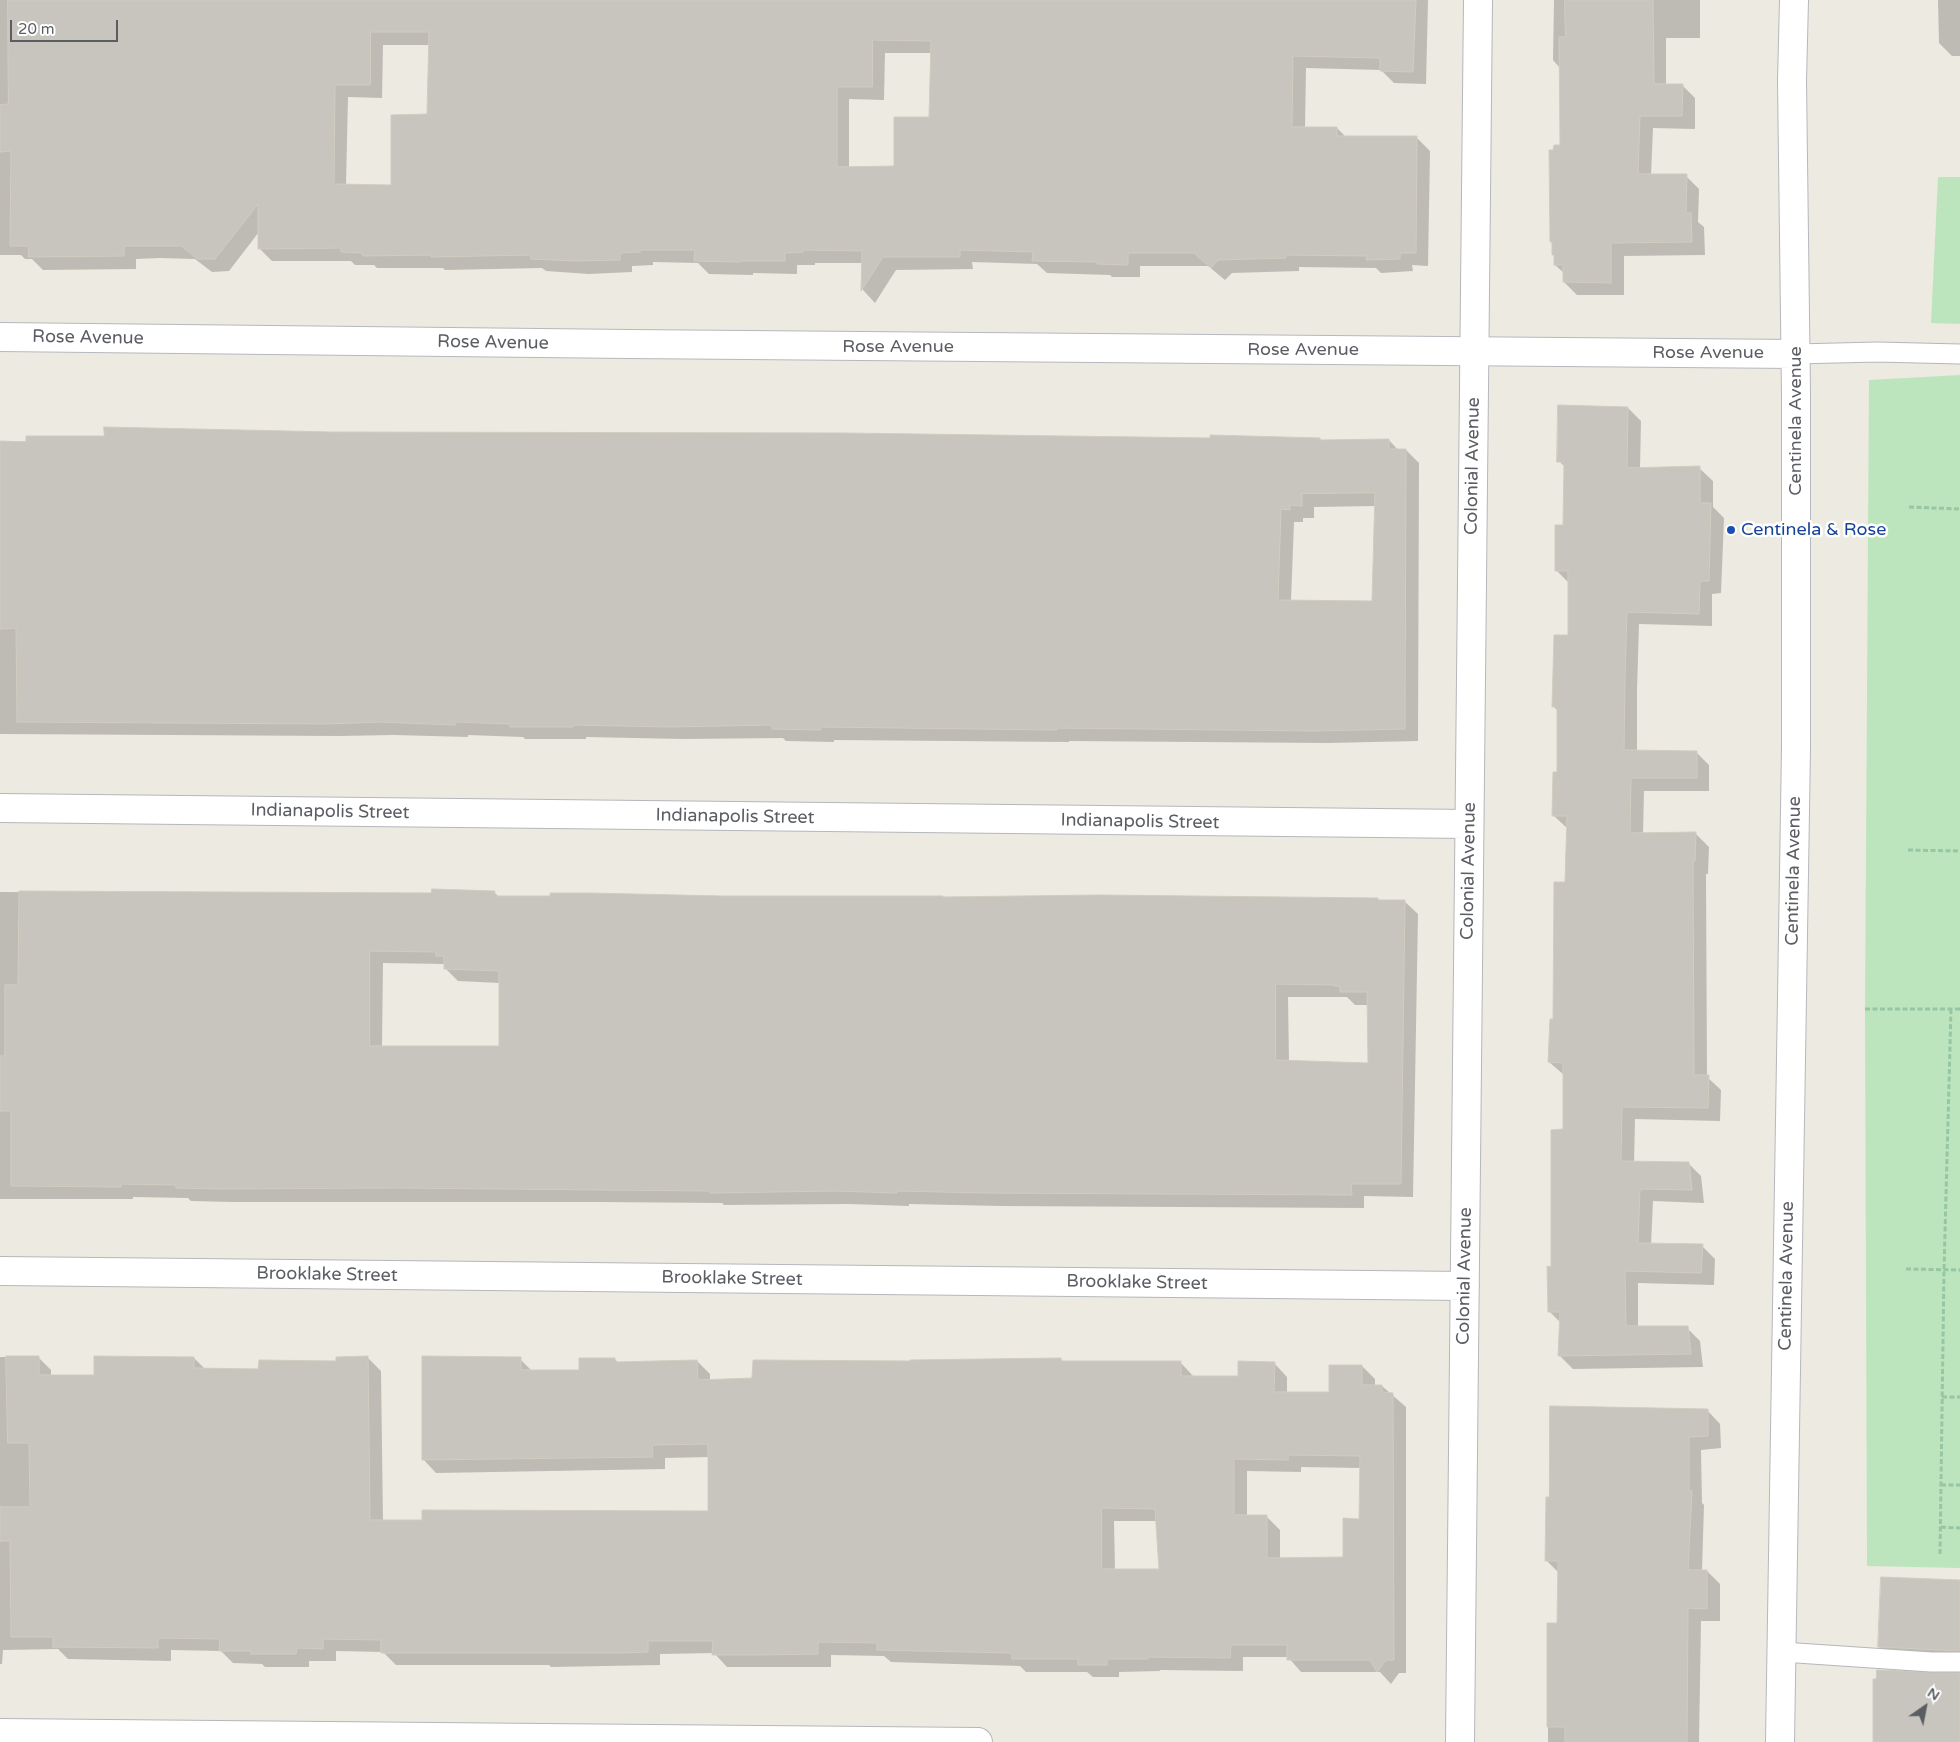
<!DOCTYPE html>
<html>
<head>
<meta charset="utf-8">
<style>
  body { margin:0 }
  #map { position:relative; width:1960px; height:1742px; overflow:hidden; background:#edeae1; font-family:"Varela Round",sans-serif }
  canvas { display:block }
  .north { position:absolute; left:1900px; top:1682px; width:50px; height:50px; -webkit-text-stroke:4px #fff; paint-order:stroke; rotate:33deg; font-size:14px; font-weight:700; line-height:20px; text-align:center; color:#5a5d62 }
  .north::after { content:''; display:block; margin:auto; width:18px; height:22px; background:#5a5d62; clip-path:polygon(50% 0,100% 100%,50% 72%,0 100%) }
  .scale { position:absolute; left:10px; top:20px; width:108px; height:22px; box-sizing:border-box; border:2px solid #5a5d62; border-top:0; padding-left:6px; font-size:15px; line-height:18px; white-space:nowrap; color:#5a5d62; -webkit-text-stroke:4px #fff; paint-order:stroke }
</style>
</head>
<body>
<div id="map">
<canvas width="1960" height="1742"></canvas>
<div class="north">N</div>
<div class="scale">20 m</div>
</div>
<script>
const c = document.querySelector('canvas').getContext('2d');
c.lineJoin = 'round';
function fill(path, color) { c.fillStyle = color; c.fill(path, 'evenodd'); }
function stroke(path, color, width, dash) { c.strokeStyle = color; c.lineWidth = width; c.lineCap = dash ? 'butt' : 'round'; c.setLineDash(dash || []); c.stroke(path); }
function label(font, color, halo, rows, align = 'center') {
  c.font = font + ' "Varela Round",sans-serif'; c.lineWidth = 5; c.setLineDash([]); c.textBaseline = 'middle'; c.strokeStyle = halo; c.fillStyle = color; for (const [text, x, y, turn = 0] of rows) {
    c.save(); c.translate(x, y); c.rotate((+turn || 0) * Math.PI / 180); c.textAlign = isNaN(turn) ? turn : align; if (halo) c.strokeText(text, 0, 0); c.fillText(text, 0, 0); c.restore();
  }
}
const green = new Path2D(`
  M1938,177H1960V324L1931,323Z
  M1960,375V1568L1867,1566L1865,1009L1869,380Z`);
const shadow = new Path2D(`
  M0,0H1428L1426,84L1394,83L1381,70L1306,68L1305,128H1337L1346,137L1417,138L1430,151L1428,266L1412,265L1413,271L1381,273L1376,268L1299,267V271L1232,273L1225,280L1208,266H1140V277H1112L1110,275L1047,273L1037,264L972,262L973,269L896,270L875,303L863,290V263H815V265H797V274L753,273V275L709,274L698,263L653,262V265L632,266V272L589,274L546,271L542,268L445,270L443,268H377L374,265H355L351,261H272L259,248V232L229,271L212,272L195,259L160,258L136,259V269L43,270L32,259H25L21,255H0ZM383,45H430L429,115L392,186L346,185L348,97L382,98ZM885,53H932L930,118L895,168H849V99L884,100Z
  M1554,0H1700V38H1666V85H1682L1695,98V129L1653,128L1651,176H1686L1699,189L1698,222L1704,227L1705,255L1624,256V295H1577L1564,282V273L1555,265L1553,244L1551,241L1561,147L1560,68L1553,60Z
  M1938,0H1960V56H1952L1939,43Z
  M1628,408L1641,421L1640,469L1699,468L1713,481V507L1724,518L1721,593L1712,594V626L1639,624L1637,691V752H1696L1709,765V791H1644L1643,834H1696L1709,847L1708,874H1706L1707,1077L1721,1090L1720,1121L1635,1119L1634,1163H1688L1701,1176L1704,1203L1653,1201L1651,1245L1702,1246L1715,1259L1714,1285L1638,1283V1327L1687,1328L1700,1341L1703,1367L1573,1369L1560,1356L1561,1323L1549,1311L1564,1131V1075L1549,1062L1567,884L1568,829L1553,815L1558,773V711L1553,706L1569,636V583L1556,570L1564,527L1565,467L1559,461Z
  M332,433L1320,439L1322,441L1389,440L1398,450H1406L1419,463L1418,741L1328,743L1069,741V742L834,740V742L786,741L783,738L683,739L586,737V739H525L523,737L468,735V737L394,735L339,736L0,734V442ZM1376,506L1373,603L1291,601L1294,522H1303V518H1314V507Z
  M0,892L433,894L494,892L499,897L1378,899L1380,901H1404L1418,914L1413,1197L1364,1196V1208L1001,1206L909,1204V1206L849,1204L724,1205L722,1203L599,1202H233L191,1201L188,1198L133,1197V1199H0ZM383,963L445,964V968L458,981L500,983V1047H382ZM1288,997H1347L1355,1005H1369L1370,1064L1289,1062Z
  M0,1357H38L51,1370V1376L95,1377L194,1358L205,1369L260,1370L368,1358L381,1371L383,1521L709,1513V1457L665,1458V1469L436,1473L423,1459L520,1359L532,1371H580L615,1359L618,1363L697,1361L710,1374V1381L753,1379L911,1362L1061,1359L1064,1363H1181L1194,1377H1239L1274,1363L1287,1377V1393H1330L1362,1366L1375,1379V1386H1382L1406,1407V1673H1399L1391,1684L1380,1672H1301L1288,1657H1243V1671L1160,1670V1671L1119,1672V1677H1093L1087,1672H1026L1020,1666L891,1662L884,1656L831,1655V1667H727L714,1653L660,1654V1665L551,1667L549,1665H396L383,1652L336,1651V1661H309V1667H265L262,1664L233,1663L221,1651L171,1650V1661L68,1659L58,1649L3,1650L2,1664H0ZM1301,1467L1361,1468L1360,1520L1345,1558L1280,1559V1530L1267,1517L1247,1516V1471L1301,1472ZM1114,1521H1157L1160,1570L1115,1571Z
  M1707,1410L1720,1424L1721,1448L1701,1450L1702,1503L1704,1505L1702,1571H1707L1720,1584V1621H1701L1699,1742H1548V1624H1559V1573L1546,1560Z
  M1960,1581V1742H1874L1905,1672L1879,1647Z`);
const building = new Path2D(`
  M8,0H1416L1413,72L1380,71V58L1293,56L1292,127H1337V136H1417L1416,253H1400V259L1366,260L1367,256L1286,255V258L1218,260L1211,268L1196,255V253H1128V265L1097,264V262L1032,261L1033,252L960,250V257H883L861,291L862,251L803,250V252L785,253V261H740V262L694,261L695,250H641L640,252L620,253V260L576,261L531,259V255L431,257V255L363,256L362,253L341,252V248L258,249V204L215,259H198L181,246H124V256L28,257L29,246H10L11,151L0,152V105L8,104ZM371,32H429L427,114L391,115V185L334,184L335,85H370ZM873,40L931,41L929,117H894V166L837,167V87H872Z
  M1565,0H1653L1654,84H1683L1682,116H1640L1638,174H1687L1686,213H1691L1692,242L1611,243V283L1563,282V265H1554V255H1552V242H1550L1549,150H1553L1554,145H1560L1559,37H1565Z
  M1558,405L1628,407L1627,468L1700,466V503H1711L1709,581H1700L1699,614L1627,612L1625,677L1624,750L1697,751V778H1631L1630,833L1696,832L1695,861H1693L1694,1075H1709L1708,1108L1622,1107L1621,1161L1689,1162L1692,1190L1640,1189L1638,1243L1703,1244L1701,1273L1625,1271L1626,1326H1688L1691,1354L1558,1356L1560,1312H1548L1547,1266L1551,1267V1130L1563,1129V1063L1548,1062L1550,1019H1553L1554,882H1565L1567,816H1552L1553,772H1557V706L1552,707L1554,635H1568V571H1555V525H1563L1564,462H1557Z
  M104,427L332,432L845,433L1210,438V435L1320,438V440L1389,439V449H1406L1405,729L1314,731L1057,728V730L821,727V730L772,729V725L669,727L573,725V727H510V724L455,722V725L380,722L326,724L17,722L16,628L0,629V441L26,442V436H104ZM1375,493L1372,601L1278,600L1281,509L1290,510V505L1302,506V494Z
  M432,889L495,891L494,896H550V893H590L722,896H943V897L1099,895L1378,898V900H1405L1401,1184H1351L1352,1195L987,1193L897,1191V1193L835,1191L710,1193V1191L395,1188L219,1189L176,1188V1185L121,1184V1187L11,1186V1111H0V1056H5V985H18L19,891L431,893ZM370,951L436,952V956H444V969L499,971V1046H370ZM1276,984L1335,985V986H1340V992H1367L1368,1063L1276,1060Z
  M6,1356H39V1375H94V1356L194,1357V1368L258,1369L259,1360L336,1361V1357L368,1356L370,1520H422V1510L708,1511V1444L652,1445L653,1457L422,1460V1356L521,1357V1370H579V1358H615V1362L697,1360L698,1380L752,1378L753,1360L910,1361V1360L1061,1358V1361H1181V1376H1238V1361L1275,1362L1274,1392H1329V1365H1362V1385H1382V1392L1393,1393L1394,1660H1386L1377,1672L1370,1660H1287V1645H1231L1230,1658L1148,1657V1659H1107V1665H1078V1659H1012V1653L877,1650V1643L818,1642V1654L757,1655H712L713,1641H648V1652L621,1653H381V1640L323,1639V1649L297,1648L296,1654H251V1651H219L220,1639L158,1638V1648L53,1647V1637H11L10,1541H0V1507H30L29,1443H8ZM1288,1455L1360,1456L1359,1519L1343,1518V1557L1267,1558V1515H1234V1459L1288,1460ZM1102,1508L1155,1509L1159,1569H1102Z
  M1550,1406L1708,1409V1436L1689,1437V1491H1692L1688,1570H1707V1609L1688,1608L1687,1742H1565V1727H1547V1623H1557L1558,1561H1545L1546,1497H1549Z
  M1881,1577L1960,1580V1651L1878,1647Z
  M1877,1670L1960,1673V1742H1873V1679H1876Z`);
const path = new Path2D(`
  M1909,507L1960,509
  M1908,850L1960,851
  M1865,1009H1960
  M1906,1269L1960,1270
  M1942,1397H1960
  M1941,1485H1960
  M1941,1527L1960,1528
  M1940,1554L1944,1270L1951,1009`);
const lane = new Path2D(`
  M1796,354L1877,352L1960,354
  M1782,1652L1931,1662H1960`);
const street = new Path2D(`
  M0,808L1469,824
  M0,1271L1465,1286
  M0,1733L978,1742
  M1460,1742L1478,0`);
const secondary = new Path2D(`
  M0,337L629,344L1796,354
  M1780,1742L1796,748V394L1792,81L1794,0`);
const markers = [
  [1731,530,5,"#1a4fb4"]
];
const streetNames = [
  ["Rose Avenue",88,338,1],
  ["Rose Avenue",493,343,1],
  ["Rose Avenue",898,347],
  ["Rose Avenue",1303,350],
  ["Rose Avenue",1708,353],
  ["Centinela Avenue",1796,421,-90],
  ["Colonial Avenue",1473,466,-89],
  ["Indianapolis Street",330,812,1],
  ["Indianapolis Street",735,817,1],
  ["Indianapolis Street",1140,822,1],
  ["Colonial Avenue",1469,871,-89],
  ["Centinela Avenue",1794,871,-89],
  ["Brooklake Street",327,1275,1],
  ["Colonial Avenue",1465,1276,-89],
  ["Centinela Avenue",1787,1276,-89],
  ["Brooklake Street",732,1279,1],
  ["Brooklake Street",1137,1283,1]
];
const transitNames = [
  ["Centinela & Rose",1741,530]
];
fill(green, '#bde5bd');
fill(shadow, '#0003');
fill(building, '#c8c4be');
stroke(building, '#d1ccbf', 1);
stroke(lane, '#b4b7bc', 21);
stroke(street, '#b4b7bc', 30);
stroke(secondary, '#b5b8be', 30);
stroke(path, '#96c6a3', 3, [5, 2.5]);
stroke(lane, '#fff', 19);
stroke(street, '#fff', 28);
stroke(secondary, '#fff', 28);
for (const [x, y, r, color] of markers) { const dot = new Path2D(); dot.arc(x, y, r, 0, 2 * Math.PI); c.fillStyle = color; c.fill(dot); stroke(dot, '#fff', 2); }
label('18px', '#5a5d62', '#fff', streetNames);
label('18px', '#164399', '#fff', transitNames, 'left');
</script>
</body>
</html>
